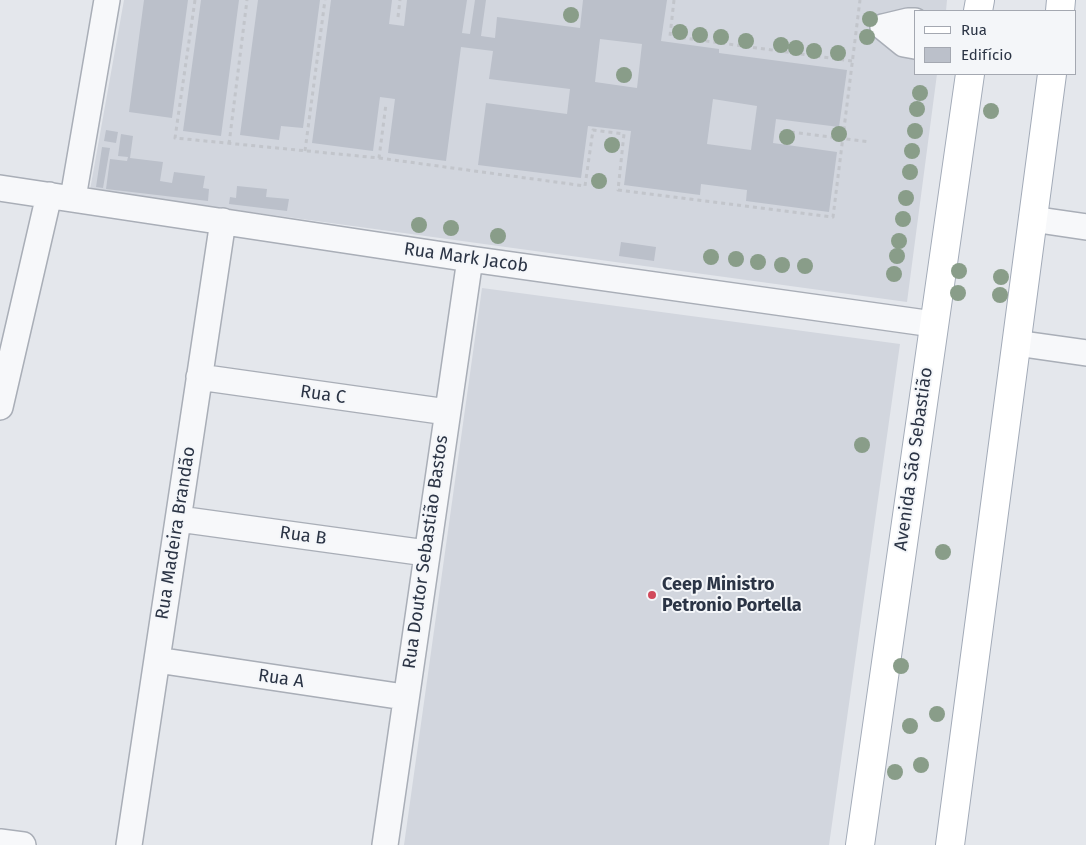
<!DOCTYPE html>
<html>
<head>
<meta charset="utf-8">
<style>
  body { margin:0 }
  #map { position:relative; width:1086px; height:845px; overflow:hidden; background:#e4e7ec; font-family:"Fira Sans",sans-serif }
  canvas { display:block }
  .legend { position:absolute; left:914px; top:10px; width:162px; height:65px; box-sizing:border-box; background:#f4f6f9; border:1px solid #a4a8b1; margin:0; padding:6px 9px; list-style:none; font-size:15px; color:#2b3445 }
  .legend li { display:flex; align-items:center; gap:10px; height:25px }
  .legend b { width:25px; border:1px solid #a4a8b1 }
</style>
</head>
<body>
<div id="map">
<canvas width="1086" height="845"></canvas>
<ul class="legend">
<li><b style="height:6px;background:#fff"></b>Rua</li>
<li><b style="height:14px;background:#bbc0ca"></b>Edifício</li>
</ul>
</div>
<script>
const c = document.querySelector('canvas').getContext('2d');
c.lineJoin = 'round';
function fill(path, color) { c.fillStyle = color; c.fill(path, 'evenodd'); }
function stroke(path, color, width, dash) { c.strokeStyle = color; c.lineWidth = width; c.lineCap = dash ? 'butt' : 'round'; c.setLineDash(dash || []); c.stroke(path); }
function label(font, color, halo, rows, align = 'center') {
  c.font = font + ' "Fira Sans",sans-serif'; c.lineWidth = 4; c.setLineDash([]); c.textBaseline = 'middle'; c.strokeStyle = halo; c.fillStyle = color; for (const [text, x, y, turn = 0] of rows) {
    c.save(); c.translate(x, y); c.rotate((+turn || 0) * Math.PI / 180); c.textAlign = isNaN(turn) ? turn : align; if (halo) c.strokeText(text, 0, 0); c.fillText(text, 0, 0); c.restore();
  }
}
const built = new Path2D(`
  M124,0H947L946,11H915V74H937L907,302L90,190Z
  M482,288L900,344L829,845H404Z`);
const building = new Path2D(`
  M144,0H188L172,118L129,112Z
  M201,0H239L221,136L183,131Z
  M258,0H320L303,128L281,126L279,140L240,135Z
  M331,0H392L389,24L404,26L407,0H467L462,33L470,34L475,0H486L481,36L495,38L497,17L580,28L583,0H667L661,41L719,49V53L847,70L839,127L776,119L773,143L837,152L829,212L746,201L747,190L701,184L700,195L624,185L631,131L588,126L581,178L478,165L486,103L567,114L570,89L489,79L493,51L461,47L446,161L388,153L395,99L380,97L373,151L312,143ZM600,39L642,44L637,88L595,82ZM713,99L757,106L751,150L707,144Z
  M106,130L118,132L116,143L104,141Z
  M121,134L133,136L130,158L163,162L160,181L172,183L174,172L205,176L203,188L209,189L208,201L106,189L110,159L127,161L128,157L118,156Z
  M102,147L110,148L103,188L96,187Z
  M237,186L267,189L266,197L289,199L287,211L229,204L230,197L236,198Z
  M621,242L656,247L654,261L619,256Z`);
const path = new Path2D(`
  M195,0L175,138L379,158L386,104
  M674,0L670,36L852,61
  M398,17L400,0
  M783,131L870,142
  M229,144L247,0
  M305,151L325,0
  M379,158L585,186L593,130L624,134L618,190L833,217L860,0`);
const minor = new Path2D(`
  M883,27L904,44L915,46
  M883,27L908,21H915
  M0,188L470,259L933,324
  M73,198L107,0
  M1032,219L1086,227
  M1016,343L1086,353
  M199,377L447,412
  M0,407L49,195
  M179,519L426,553
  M157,660L404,697
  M0,842L23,845
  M129,845L223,221
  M385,845L470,259`);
const major = new Path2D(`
  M978,11L980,0
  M1060,11L1061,0
  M860,845L970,74
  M950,845L1052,74`);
const trees = [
  [571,15],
  [870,19],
  [680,32],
  [700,35],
  [721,37],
  [867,37],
  [746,41],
  [781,45],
  [796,48],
  [814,51],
  [838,53],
  [624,75],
  [920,93],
  [917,109],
  [991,111],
  [915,131],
  [839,134],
  [787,137],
  [612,145],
  [912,151],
  [910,172],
  [599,181],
  [906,198],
  [903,219],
  [419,225],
  [451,228],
  [498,236],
  [899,241],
  [897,256],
  [711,257],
  [736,259],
  [758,262],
  [782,265],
  [805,266],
  [959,271],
  [894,274],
  [1001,277],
  [958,293],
  [1000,295],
  [862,445],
  [943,552],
  [901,666],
  [937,714],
  [910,726],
  [921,765],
  [895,772]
];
const markers = [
  [652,595,5,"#d1495b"]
];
const streetNames = [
  ["Rua Mark Jacob",466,258,8],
  ["Rua C",323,395,8],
  ["Avenida São Sebastião",914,459,-82],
  ["Rua Madeira Brandão",176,533,-81],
  ["Rua B",303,536,8],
  ["Rua Doutor Sebastião Bastos",426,552,-82],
  ["Rua A",281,679,8]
];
const poiNames = [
  ["Ceep Ministro",662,585],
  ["Petronio Portella",662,606]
];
fill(built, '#d2d6de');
fill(building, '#bbc0ca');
stroke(minor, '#a9aeb7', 28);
stroke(major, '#a3abb8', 30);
stroke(path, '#c2c5cb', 3, [4, 4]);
stroke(minor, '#f7f8fa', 25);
stroke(major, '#fff', 28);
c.fillStyle = '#899d89';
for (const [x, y] of trees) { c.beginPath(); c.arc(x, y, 8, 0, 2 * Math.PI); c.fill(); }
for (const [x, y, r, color] of markers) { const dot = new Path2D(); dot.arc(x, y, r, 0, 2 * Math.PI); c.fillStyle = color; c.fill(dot); stroke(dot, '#f4f6f9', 2); }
label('18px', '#2b3445', '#f4f6f9', streetNames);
label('bold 18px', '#2b3445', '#f4f6f9', poiNames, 'left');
</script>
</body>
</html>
